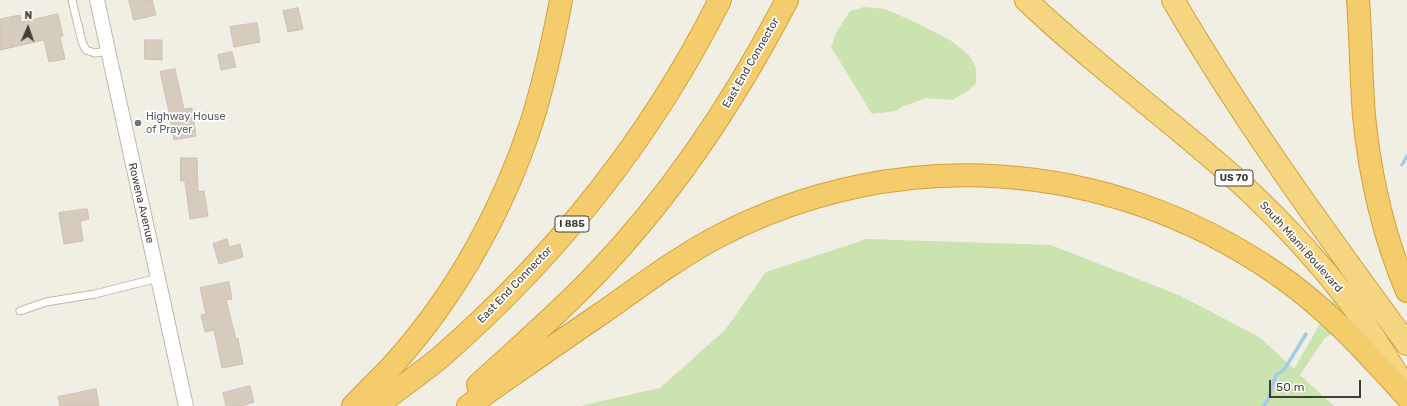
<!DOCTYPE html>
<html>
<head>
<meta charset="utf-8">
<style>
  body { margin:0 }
  #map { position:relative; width:1407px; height:406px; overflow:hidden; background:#f1eee4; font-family:Rubik,sans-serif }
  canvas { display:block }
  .north { position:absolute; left:8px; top:8px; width:40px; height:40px; -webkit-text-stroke:3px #fff; paint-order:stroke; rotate:2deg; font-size:11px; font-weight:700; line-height:16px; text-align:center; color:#433e35 }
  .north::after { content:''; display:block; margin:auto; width:14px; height:18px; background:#433e35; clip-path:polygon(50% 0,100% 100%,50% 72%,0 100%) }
  .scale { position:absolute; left:1269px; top:380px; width:92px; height:18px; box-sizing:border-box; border:2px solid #433e35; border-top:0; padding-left:5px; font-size:12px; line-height:14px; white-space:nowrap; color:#433e35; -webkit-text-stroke:3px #fff; paint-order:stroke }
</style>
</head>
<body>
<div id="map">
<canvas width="1407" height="406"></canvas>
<div class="north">N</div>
<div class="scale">50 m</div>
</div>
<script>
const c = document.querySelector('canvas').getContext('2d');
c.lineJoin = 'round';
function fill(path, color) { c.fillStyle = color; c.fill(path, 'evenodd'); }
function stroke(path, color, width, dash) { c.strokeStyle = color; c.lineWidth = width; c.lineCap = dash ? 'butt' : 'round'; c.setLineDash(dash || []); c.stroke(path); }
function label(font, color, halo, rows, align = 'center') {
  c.font = font + ' Rubik,sans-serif'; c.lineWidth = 3.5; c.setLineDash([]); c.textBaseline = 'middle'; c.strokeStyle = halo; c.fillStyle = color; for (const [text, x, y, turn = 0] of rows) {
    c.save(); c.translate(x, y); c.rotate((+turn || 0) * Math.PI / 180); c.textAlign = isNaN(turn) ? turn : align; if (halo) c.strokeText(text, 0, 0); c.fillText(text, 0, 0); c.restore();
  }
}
const green = new Path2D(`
  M864,7L885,9L917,23L950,40L969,55L976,68V83L968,91L952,100L926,98L904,106L895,111L872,114L831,47L837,31L850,11Z
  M867,239L1051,245L1181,296L1259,337L1294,369L1335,298L1352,319L1324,339L1300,375L1334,406H580L660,388L725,330L766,272Z`);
const stream = new Path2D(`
  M1402,165L1407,156
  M1263,406L1268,400L1276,375L1284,370L1306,334`);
const building = new Path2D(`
  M129,0H152L156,15L134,20Z
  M298,8L303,29L288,32L283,11Z
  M58,14L63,36L60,37L65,59L49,62L44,40L0,50V19L20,15L21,22Z
  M257,23L260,42L234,47L230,27Z
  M145,40H162V60L145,59Z
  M232,52L236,67L221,70L218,55Z
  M175,69L184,109L192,108L196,136L174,140L169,112L160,72Z
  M181,158H197L198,192L204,191L208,216L190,219L185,181H181Z
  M87,209L89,219L80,221L83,241L64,244L59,213Z
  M227,239L229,247L240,244L243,257L219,264L213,244Z
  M229,282L232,299L226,300L236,339L238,338L243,364L222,368L214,330L205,332L201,315L206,314L200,288Z
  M250,386L254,402L241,406H226L223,393Z
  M96,389L99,406H60L58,397Z`);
const service = new Path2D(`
  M72,0L82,42L86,50L95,53L107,51
  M20,311L46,302L95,294L158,278`);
const minor = new Path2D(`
  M97,0L186,406`);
const trunk = new Path2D(`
  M1026,0C1097,68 1177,124 1249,191C1285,225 1319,262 1349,301C1369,328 1387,358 1405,387
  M1173,0C1243,120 1325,232 1407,344`);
const motorway = new Path2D(`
  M1358,0C1361,39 1361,77 1364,116C1370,176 1383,235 1407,291
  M478,385C517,349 558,314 595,275C673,194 735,100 787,0
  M353,406C366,392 380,379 393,365C455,296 502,212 531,124C544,83 553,42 561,0
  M376,406C398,389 422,373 443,355C557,255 652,136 720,0
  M468,406C514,374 559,342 605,311C643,284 676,259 717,237C897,143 1107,158 1274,272C1325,306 1366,352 1407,397`);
const markers = [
  [138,123,4,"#6b7280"]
];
const shields = [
  [1234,178,38],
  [572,224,34]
];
const shieldNames = [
  ["US 70",1234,178],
  ["I 885",572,224]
];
const streetNames = [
  ["East End Connector",751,63,-60],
  ["Rowena Avenue",141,203,77],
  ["South Miami Boulevard",1301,247,48],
  ["East End Connector",515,285,-46]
];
const worshipNames = [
  ["Highway House",146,117],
  ["of Prayer",146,130]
];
fill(green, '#cae3af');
stroke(stream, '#a3cbeb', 3.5);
fill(building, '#d5ccbd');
stroke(building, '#ccc2ae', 1);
stroke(service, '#bfb8ab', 9);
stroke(minor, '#bfb8ab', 16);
stroke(trunk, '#d3a13c', 24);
stroke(motorway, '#d3a13c', 24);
stroke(service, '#fff', 7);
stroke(minor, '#fff', 14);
stroke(trunk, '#f6d680', 22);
stroke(motorway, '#f5cc6b', 22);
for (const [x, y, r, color] of markers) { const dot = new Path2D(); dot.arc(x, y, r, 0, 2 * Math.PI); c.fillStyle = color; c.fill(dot); stroke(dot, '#fff', 1.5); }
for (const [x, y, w] of shields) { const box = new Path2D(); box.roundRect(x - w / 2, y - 8, w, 16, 3); c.fillStyle = '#fff'; c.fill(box); stroke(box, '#433e35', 1); }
label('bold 10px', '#433e35', null, shieldNames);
label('11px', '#433e35', '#fff', streetNames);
label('11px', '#5b616d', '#fff', worshipNames, 'left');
</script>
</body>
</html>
